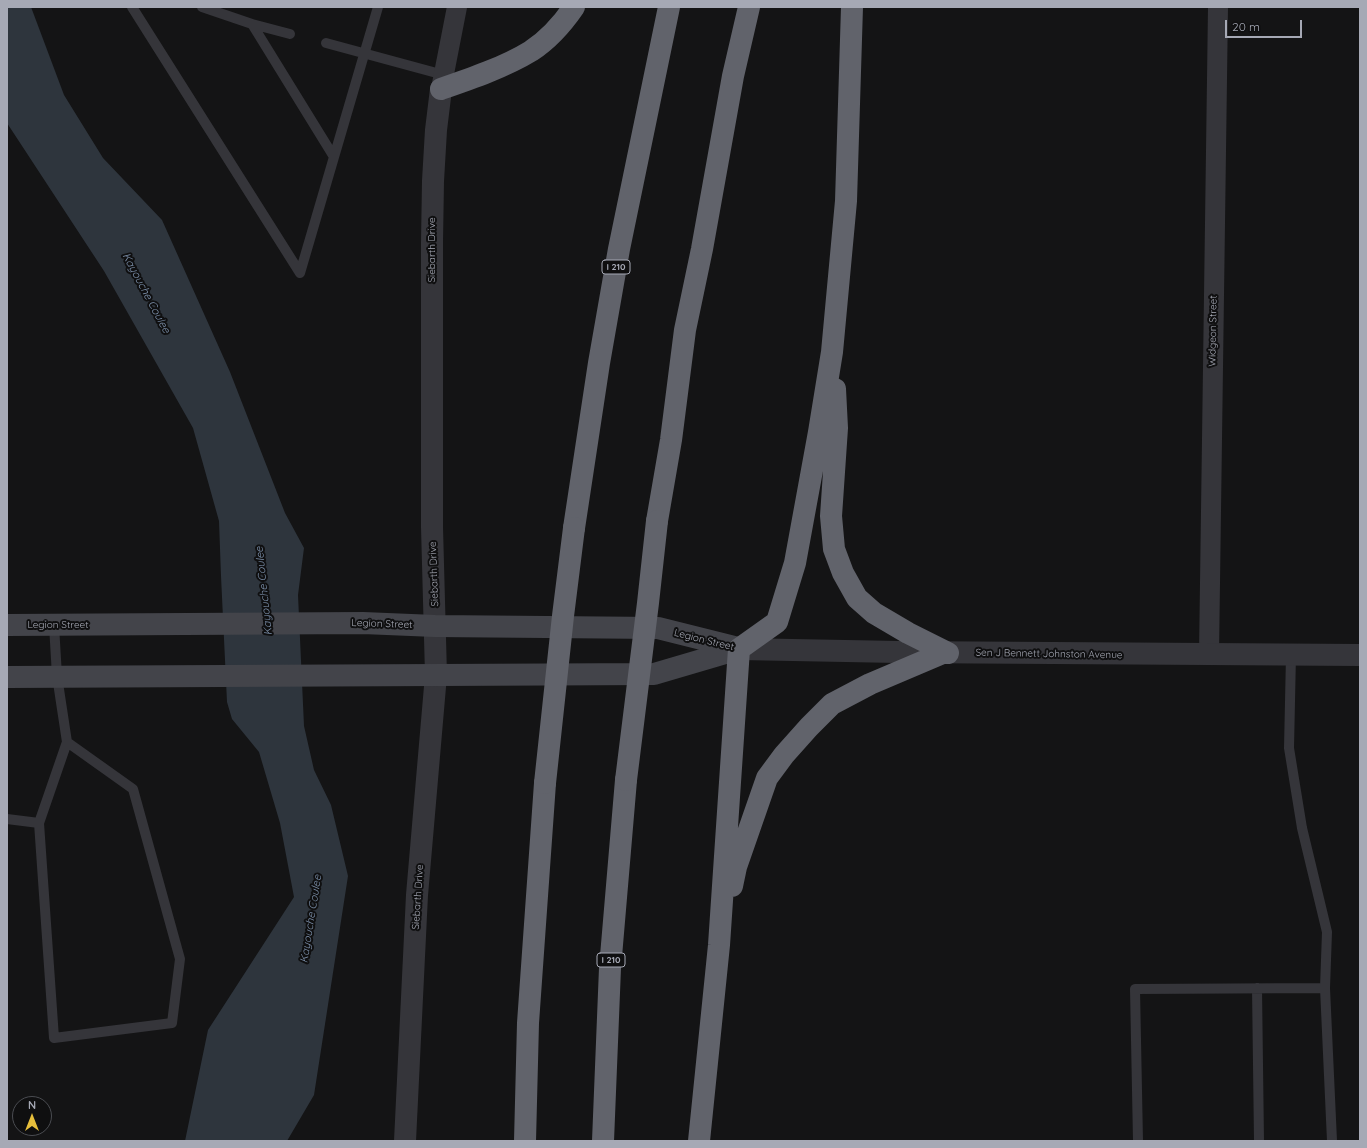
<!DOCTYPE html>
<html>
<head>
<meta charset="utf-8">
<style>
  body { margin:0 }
  #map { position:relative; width:1367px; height:1148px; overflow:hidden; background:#141415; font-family:Quicksand,sans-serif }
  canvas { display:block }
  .frame { position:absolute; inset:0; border:8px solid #a6a9b5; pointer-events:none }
  .north { position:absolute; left:12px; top:1096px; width:40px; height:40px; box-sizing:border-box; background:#0f0f10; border:1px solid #4b4d52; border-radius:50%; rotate:0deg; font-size:11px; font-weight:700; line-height:16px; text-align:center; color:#a6a9b5 }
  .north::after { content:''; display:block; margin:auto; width:14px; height:18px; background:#e6be3b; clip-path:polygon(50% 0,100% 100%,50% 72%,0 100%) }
  .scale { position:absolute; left:1225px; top:20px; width:77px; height:18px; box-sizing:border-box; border:2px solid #a6a9b5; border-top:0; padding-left:5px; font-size:12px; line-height:14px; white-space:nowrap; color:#a6a9b5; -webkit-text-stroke:3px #0f0f10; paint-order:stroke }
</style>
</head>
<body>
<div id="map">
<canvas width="1367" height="1148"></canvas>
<div class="frame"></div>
<div class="north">N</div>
<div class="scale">20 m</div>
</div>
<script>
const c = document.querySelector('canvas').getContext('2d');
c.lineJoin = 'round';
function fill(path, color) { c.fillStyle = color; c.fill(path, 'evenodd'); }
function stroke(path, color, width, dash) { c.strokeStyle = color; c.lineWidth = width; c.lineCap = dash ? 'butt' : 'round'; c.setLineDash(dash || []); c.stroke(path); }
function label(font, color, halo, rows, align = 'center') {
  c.font = font + ' Quicksand,sans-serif'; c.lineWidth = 4; c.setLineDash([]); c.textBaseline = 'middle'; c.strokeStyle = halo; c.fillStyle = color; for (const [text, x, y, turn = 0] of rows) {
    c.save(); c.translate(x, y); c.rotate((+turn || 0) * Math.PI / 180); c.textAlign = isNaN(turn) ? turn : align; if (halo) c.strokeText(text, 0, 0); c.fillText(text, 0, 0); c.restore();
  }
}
const water = new Path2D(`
  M7,7H31L64,95L103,158L162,220L230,372L285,513L304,548L298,595L304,726L314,770L331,805L348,876L314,1095L287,1141H185L208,1030L294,897L280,823L259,752L232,719L227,702L221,576L219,521L193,428L104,271L7,123Z`);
const service = new Path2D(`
  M132,7L300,273L378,7
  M202,7L252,24L334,157
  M252,24L290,34
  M326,43L444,75
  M54,625L57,676L67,742L39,823L54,1038L172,1023L180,959L133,789L67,742
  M7,819L39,823
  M1257,988L1259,1141
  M1325,988L1332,1141
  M1138,1141L1135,989L1325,988L1327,932L1302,828L1289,748L1291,655`);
const minor = new Path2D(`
  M441,89L457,7
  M1209,655L1218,7`);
const tertiary = new Path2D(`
  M739,649L899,652L1360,655
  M405,1141L417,895L436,675L432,527V242L433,181L436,130L441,89`);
const secondary = new Path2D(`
  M7,625L363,623L435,626L658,628L738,648
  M7,677L654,674L739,649`);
const motorway = new Path2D(`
  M441,89C470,79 505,67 531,51C548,40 563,23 574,7
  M835,389L837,428L831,516L834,549L843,573L857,598L874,613L908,633L948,653
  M657,521L671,440L685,330L702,249L733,76L749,7
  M574,528L599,363L619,249L669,7
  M732,886L736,867L767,778L784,755L809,727L832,704L870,684L943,653
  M525,1141L528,1023L545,783
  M603,1141L610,968L626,780
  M699,1141L719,945L739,649L777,622L795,563L819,432L832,352L846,201L852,7`);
const motorwayBridge = new Path2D(`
  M626,780L648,603L657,521
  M545,783L563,616L574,528`);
const shields = [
  [616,267,28],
  [611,960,28]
];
const shieldNames = [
  ["I 210",616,267],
  ["I 210",611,960]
];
const streetNames = [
  ["Siebarth Drive",432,250,-90],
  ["Widgeon Street",1213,331,-89],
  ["Siebarth Drive",434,574,-92],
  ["Legion Street",382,624,2],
  ["Legion Street",58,625],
  ["Legion Street",704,640,14],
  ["Sen J Bennett Johnston Avenue",1049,654,1],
  ["Siebarth Drive",418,897,-86]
];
const waterNames = [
  ["Kayouche Coulee",146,293,62],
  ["Kayouche Coulee",264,591,-96],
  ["Kayouche Coulee",311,919,-81]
];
fill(water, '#2e353d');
stroke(service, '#35353a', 10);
stroke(minor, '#35353a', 20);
stroke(tertiary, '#35353a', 22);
stroke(secondary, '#43444a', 22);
stroke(motorway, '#61636b', 22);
stroke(motorwayBridge, '#61636b', 22);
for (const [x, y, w] of shields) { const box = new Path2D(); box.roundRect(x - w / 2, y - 7, w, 14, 3); c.fillStyle = '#0f0f10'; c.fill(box); stroke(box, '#a6a9b5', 1); }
label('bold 9px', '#a6a9b5', null, shieldNames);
label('10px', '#a6a9b5', '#0f0f10', streetNames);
label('italic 11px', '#7f93ae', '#0f0f10', waterNames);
</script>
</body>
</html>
